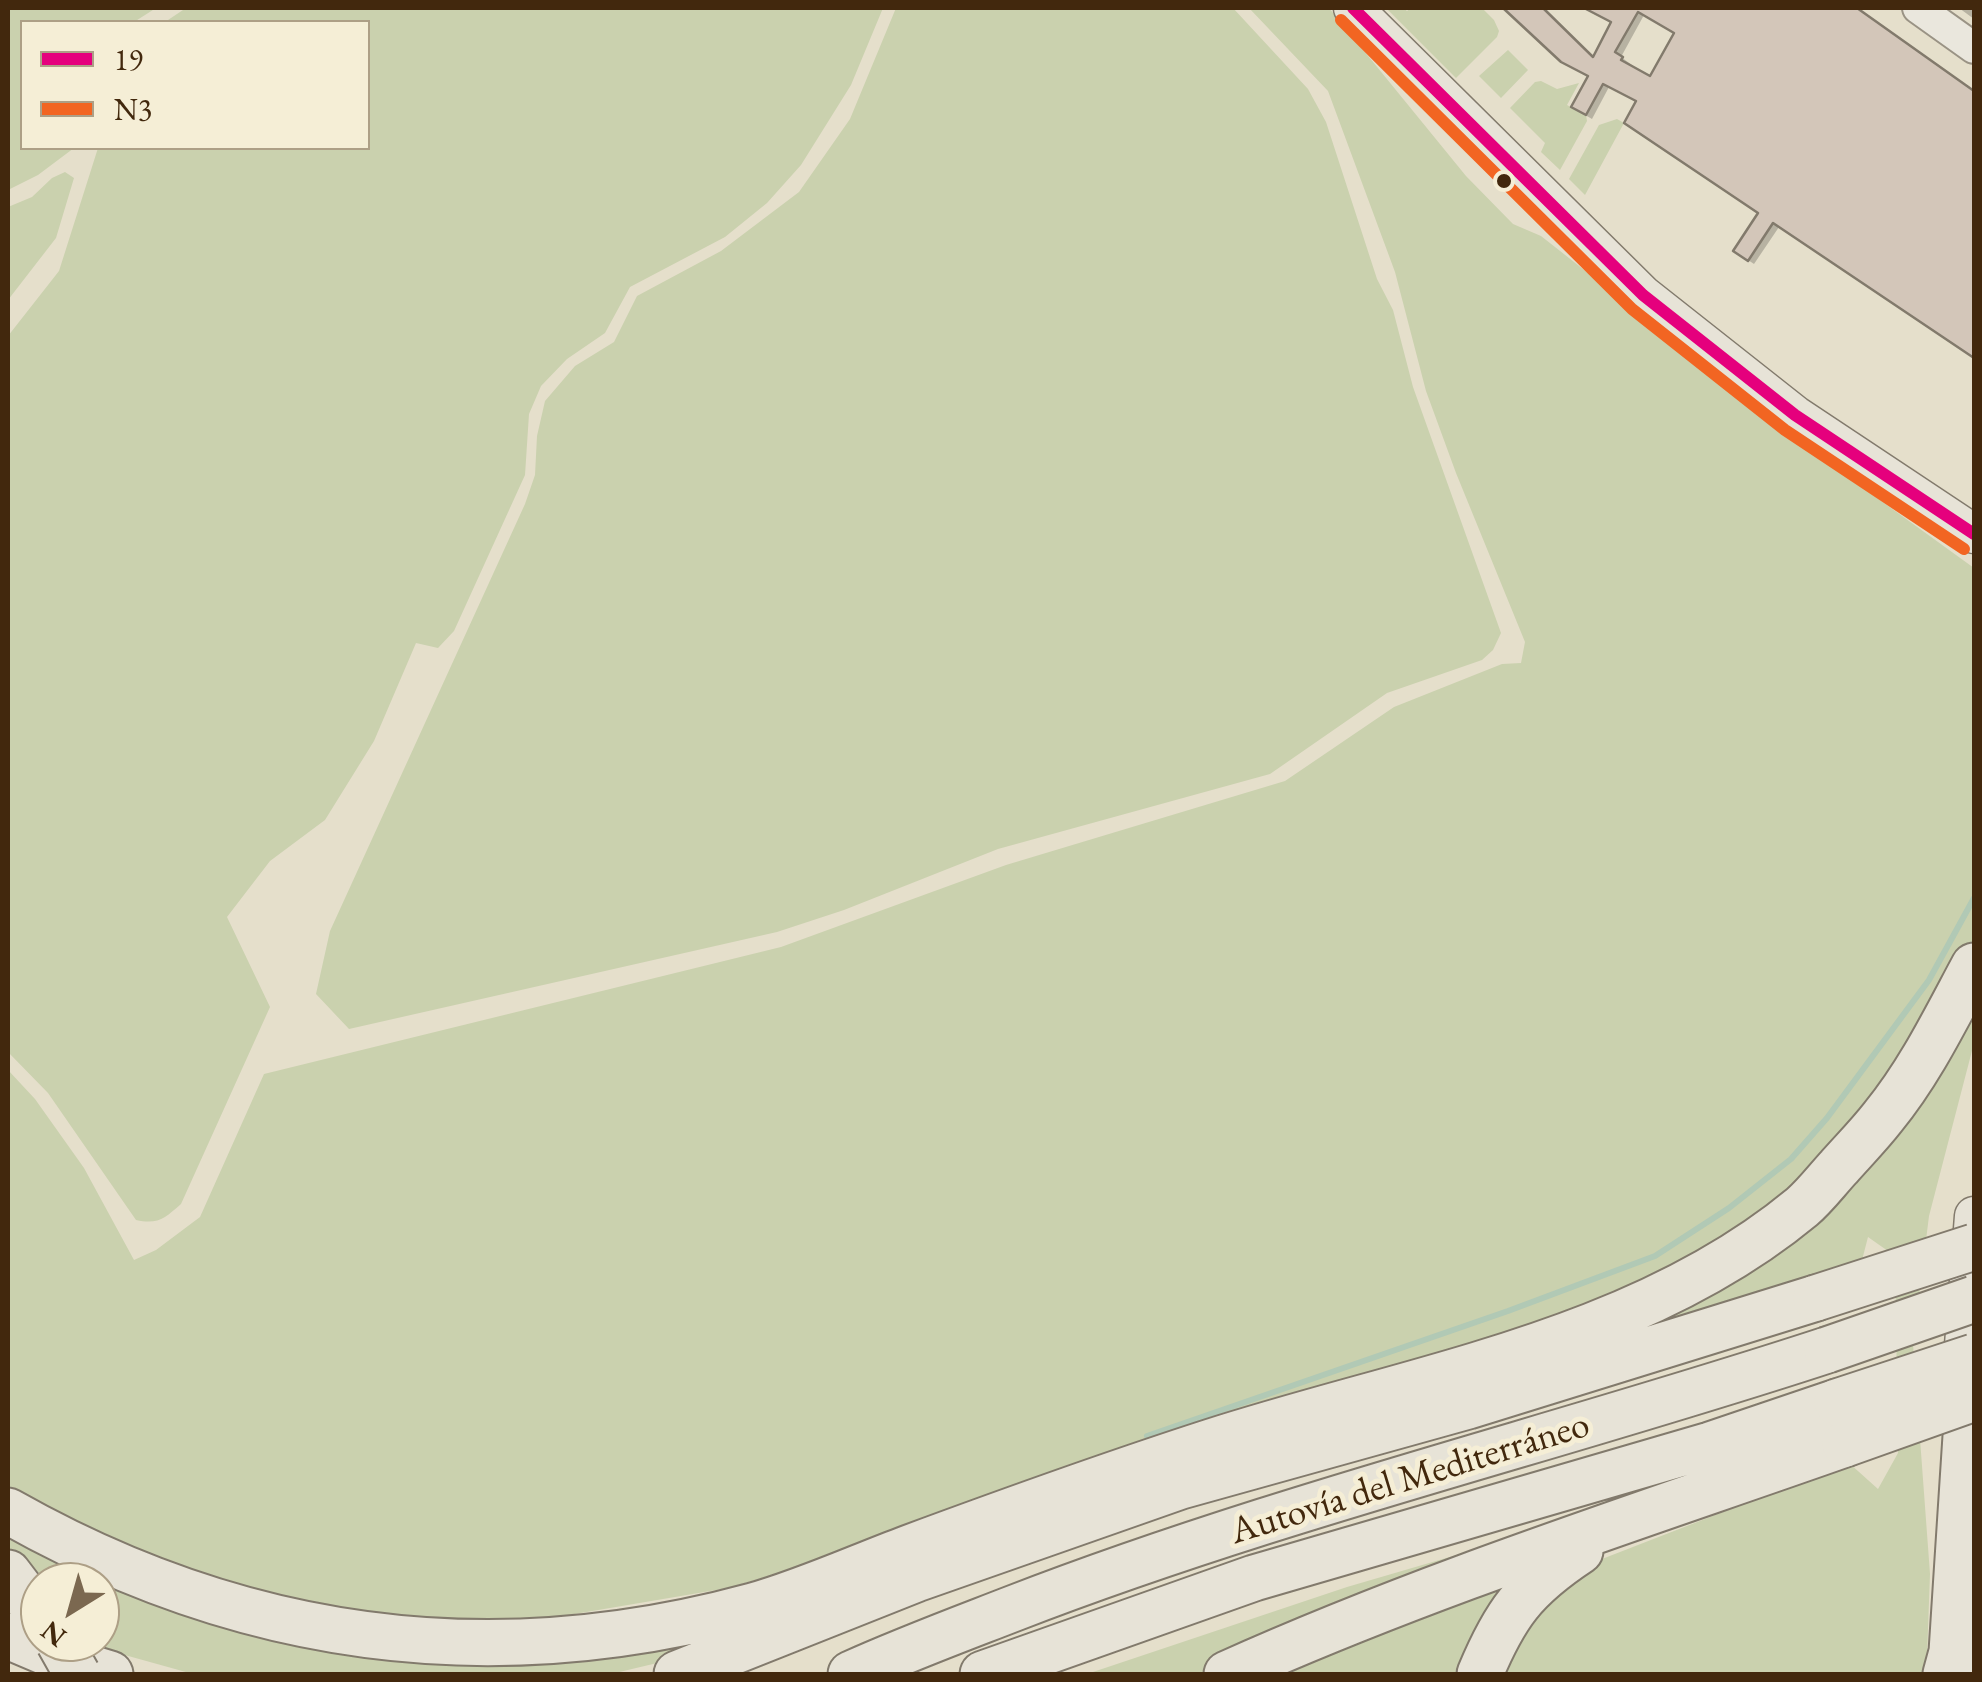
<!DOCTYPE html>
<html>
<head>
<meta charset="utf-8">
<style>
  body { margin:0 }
  #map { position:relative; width:1982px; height:1682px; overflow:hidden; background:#e5dfcb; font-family:"EB Garamond",serif }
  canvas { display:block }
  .frame { position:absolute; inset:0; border:10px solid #42280d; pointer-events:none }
  .legend { position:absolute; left:20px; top:20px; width:350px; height:130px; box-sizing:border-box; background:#f5eed6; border:2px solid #ad9f86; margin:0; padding:12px 18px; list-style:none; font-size:30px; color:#42280d }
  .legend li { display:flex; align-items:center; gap:20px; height:50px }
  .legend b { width:50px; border:2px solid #ad9f86 }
  .north { position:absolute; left:20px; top:1562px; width:100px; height:100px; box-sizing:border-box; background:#f5eed6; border:2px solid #ad9f86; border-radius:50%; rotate:217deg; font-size:28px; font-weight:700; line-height:40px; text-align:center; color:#42280d }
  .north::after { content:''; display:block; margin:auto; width:35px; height:45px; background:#7b6850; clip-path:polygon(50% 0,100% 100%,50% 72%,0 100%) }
</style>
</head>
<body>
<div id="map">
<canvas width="1982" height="1682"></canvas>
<div class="frame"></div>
<ul class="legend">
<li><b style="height:12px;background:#e5007d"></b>19</li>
<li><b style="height:12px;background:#f26522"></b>N3</li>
</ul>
<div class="north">N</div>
</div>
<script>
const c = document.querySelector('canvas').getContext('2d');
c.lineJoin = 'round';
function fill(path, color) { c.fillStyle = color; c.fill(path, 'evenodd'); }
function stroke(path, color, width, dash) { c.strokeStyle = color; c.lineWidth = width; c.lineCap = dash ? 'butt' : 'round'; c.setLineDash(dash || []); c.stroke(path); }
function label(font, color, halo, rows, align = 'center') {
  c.font = font + ' "EB Garamond",serif'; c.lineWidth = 10; c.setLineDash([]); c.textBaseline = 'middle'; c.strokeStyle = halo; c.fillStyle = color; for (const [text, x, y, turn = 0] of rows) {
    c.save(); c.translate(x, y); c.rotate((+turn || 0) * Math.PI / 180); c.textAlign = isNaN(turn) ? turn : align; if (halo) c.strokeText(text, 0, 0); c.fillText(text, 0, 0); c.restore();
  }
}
const green = new Path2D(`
  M8,8H156L134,22H22V148H74L38,175L8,190Z
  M186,8H883L851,85L801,165L767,203L725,237L630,287L605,333L567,359L541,386L529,414L525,475L454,631L438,648L416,643L374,741L325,820L270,861L227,917L270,1007L181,1204C165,1218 158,1225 136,1220L48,1093L8,1052V336L59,271L98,148H368V22H165Z
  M896,8H1233L1308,89L1326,122L1377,279L1393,310L1413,387L1501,633L1493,650L1482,660L1387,693L1270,774L998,849L844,910L777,932L349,1029L316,994L330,931L525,504L535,475L537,436L545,401L575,366L614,342L637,296L721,251L799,192L850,119Z
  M1249,8H1329L1466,176L1513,224L1541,236L1837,469L1974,568V940L1918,1041L1791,1201L1673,1278L823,1560L728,1588L551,1618L385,1620L240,1587L81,1535L8,1486V1070L35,1099L84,1168L134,1260L156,1250L200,1217L264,1074L781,947L1006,865L1285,781L1394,707L1502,664L1521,663L1525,642L1456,473L1426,391L1395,272L1328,91Z
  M1386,8H1403L1407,11L1411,8H1482L1494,20L1499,31L1497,37L1456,78Z
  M1508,50L1528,70L1501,98L1479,76Z
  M1541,81L1557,89L1579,83L1567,105L1586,115L1587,121L1560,170L1541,152L1545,143L1510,108L1535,82Z
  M1617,119L1624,123L1585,195L1569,179L1599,125Z
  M65,172L74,178L56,238L8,300V207L32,197L52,178Z
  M1974,1015V1043L1929,1216L1913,1344L1930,1574L1927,1657L1922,1674H1501L1513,1638L1552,1590L1602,1559L1849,1463L1878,1489L1898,1453L1895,1256L1868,1237L1860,1268L1531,1363L1750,1268L1844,1196L1933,1087Z
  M1590,1516L1351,1606L1199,1674H1087L1347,1587Z
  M8,1525L307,1644L726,1625L695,1654L611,1674H193L78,1642H100V1582H40V1626L8,1613Z
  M1517,1580L1470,1674H1272Z`);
const shadow = new Path2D(`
  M1511,8H1539L1593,62L1613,24L1583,8H1853L1974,94V357L1779,227L1754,264L1742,256L1760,214L1638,102L1609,87L1592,119L1580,112L1574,106L1590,77L1552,52L1509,10ZM1644,15L1676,34L1651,79L1621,57Z
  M1959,8H1974V19Z`);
const stream = new Path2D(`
  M1147,1436L1508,1311L1655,1256L1729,1208L1791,1159L1827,1118L1929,980L1974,898`);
const building = new Path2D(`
  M1503,8H1543L1593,57L1611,22L1584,8H1857L1974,91V358L1773,223L1748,261L1733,251L1758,213L1624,123L1636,101L1603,84L1586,115L1571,107L1588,76L1561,62ZM1638,12L1674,33L1650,76L1621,60L1623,57L1615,52Z`);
const minor = new Path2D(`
  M1918,8L1974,48`);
const major = new Path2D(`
  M1353,8L1643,295L1795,415L1974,534
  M1964,1388L1963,1358L1974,1216
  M1972,1674L1974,1613`);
const highway = new Path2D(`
  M8,1511C243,1644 492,1677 753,1606C806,1591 858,1567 909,1548C1009,1511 1109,1475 1211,1442C1409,1378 1637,1344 1802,1207C1815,1196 1827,1180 1839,1167C1854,1150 1869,1135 1883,1117C1920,1072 1946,1018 1974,966
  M8,1573L40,1615
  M8,1636L67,1661L110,1674
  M677,1674L916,1579L1181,1486L1468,1406L1816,1298
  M851,1674C904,1650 958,1630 1012,1609C1278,1506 1556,1439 1827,1350
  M983,1674L1254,1578L1710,1445L1837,1402
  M1227,1674C1427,1584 1638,1517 1845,1444
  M1480,1674C1505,1614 1524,1588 1580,1551
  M1946,1674L1952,1652L1966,1436`);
const highwayBridge = new Path2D(`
  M1816,1298L1974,1247
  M1827,1350L1974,1299
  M1837,1402L1974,1357
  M1845,1444L1974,1398
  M59,1642L77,1674`);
const bus1 = new Path2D(`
  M1353,8L1643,295L1795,415L1974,534`);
const bus2 = new Path2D(`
  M1341,20L1632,309L1785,430L1964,549`);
const markers = [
  [1504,181,9,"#42280d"]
];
const streetNames = [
  ["Autovía del Mediterráneo",1410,1479,-17]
];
fill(green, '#cad1ae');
fill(shadow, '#0003');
stroke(stream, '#b1c9b5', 6);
fill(building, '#d3c6b9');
stroke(building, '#827a6c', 2.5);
stroke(minor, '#9a9385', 34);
stroke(major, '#827a6c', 41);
stroke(highway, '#827a6c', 49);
stroke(minor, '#eae7dd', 30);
stroke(major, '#e7e3d7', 38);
stroke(highway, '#e7e3d7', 45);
stroke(highwayBridge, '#827a6c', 49, []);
stroke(highwayBridge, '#e7e3d7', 45);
stroke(bus1, '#e5007d', 12);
stroke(bus2, '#f26522', 12);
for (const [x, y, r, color] of markers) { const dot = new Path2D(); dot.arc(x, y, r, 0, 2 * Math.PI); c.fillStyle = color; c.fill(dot); stroke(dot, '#f5eed6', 4); }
label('38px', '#42280d', '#f5eed6', streetNames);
</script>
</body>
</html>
